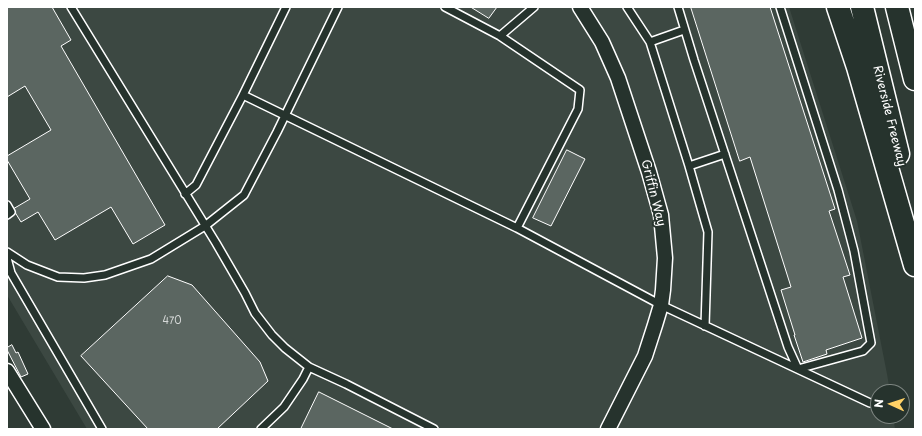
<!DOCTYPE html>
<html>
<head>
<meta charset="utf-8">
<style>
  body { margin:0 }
  #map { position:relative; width:922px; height:436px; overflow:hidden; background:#2f3b35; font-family:"Playpen Sans",sans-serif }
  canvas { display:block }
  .frame { position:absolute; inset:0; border:8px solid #fff; pointer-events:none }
  .north { position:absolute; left:870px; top:384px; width:40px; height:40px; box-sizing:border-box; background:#26332d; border:1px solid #7d8581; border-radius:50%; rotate:273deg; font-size:11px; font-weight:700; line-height:16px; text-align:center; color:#fff }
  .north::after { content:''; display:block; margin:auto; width:14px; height:18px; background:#ffd166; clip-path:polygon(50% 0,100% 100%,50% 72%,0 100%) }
</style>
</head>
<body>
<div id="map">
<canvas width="922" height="436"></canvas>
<div class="frame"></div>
<div class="north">N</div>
</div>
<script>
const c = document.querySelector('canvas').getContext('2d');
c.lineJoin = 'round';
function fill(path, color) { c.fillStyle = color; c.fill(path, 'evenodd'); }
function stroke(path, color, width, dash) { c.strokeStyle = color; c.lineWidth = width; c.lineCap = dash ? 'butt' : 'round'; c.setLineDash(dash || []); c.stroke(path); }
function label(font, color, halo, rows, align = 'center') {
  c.font = font + ' "Playpen Sans",sans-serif'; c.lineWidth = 4; c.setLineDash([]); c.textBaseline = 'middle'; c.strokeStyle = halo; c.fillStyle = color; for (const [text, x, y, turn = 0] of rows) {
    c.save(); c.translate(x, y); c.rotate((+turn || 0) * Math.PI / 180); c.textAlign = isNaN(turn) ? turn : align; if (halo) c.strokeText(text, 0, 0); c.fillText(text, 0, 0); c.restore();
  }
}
const built = new Path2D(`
  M7,7H789L857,221L887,374L890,392H878V416H893L895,429H87L7,295Z`);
const building = new Path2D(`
  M7,7H52L71,40L61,46L165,225L133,244L111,207L55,240L38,212L21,222L13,209L30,199L7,160V156L51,130L25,86L7,97Z
  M471,7H497L489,18Z
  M691,7H770L835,209L829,211L850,275L843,277L862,338L826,350L827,354L803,362L794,335H795L781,290L791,287L750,157L740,161Z
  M567,150L585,159L551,226L533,218Z
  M168,276L192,285L260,362L268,381L217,429H148L81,356Z
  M12,345L16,353L18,352L28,374L21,377L7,350V348Z
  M319,392L393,429H301Z`);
const lane = new Path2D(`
  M71,7L216,243L245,293L255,313L272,335L285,348L309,367L346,384L434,429
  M445,7L500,36L580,90L578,109L517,228
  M627,7L650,42L689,166L708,232L705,326
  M678,7L694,60L788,347L798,369L863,351L871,343L854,251L838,190L780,7
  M500,36L534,7
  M650,42L684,30
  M243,95L517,228L661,305L870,403
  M689,166L725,154
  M185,194L196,185L243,95L286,7
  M7,205L11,212L7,215
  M7,252L27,265L58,277L84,278L105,275L151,259L205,226L244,195L277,132L338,7
  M7,258L11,273L102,429
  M261,429L284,407L303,379L309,367`);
const street = new Path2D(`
  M580,7L602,42L618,78L649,172L661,215L665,258L663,290L661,305L655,325L645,356L608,429
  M7,371L43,429`);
const highway = new Path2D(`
  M838,7L858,67L915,265
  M862,7L898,154
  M897,7L915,79`);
const numberNames = [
  ["470",172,321]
];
const streetNames = [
  ["Riverside Freeway",889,116,76],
  ["Griffin Way",653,193,76]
];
fill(built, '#3c4842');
fill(building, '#5b6661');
stroke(building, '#fff', 1);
stroke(lane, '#fff', 10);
stroke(street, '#fff', 17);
stroke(highway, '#fff', 25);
stroke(lane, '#26332d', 7);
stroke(street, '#26332d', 14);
stroke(highway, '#26332d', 22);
label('10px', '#d6d9d8', null, numberNames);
label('12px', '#fff', '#26332d', streetNames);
</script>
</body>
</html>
